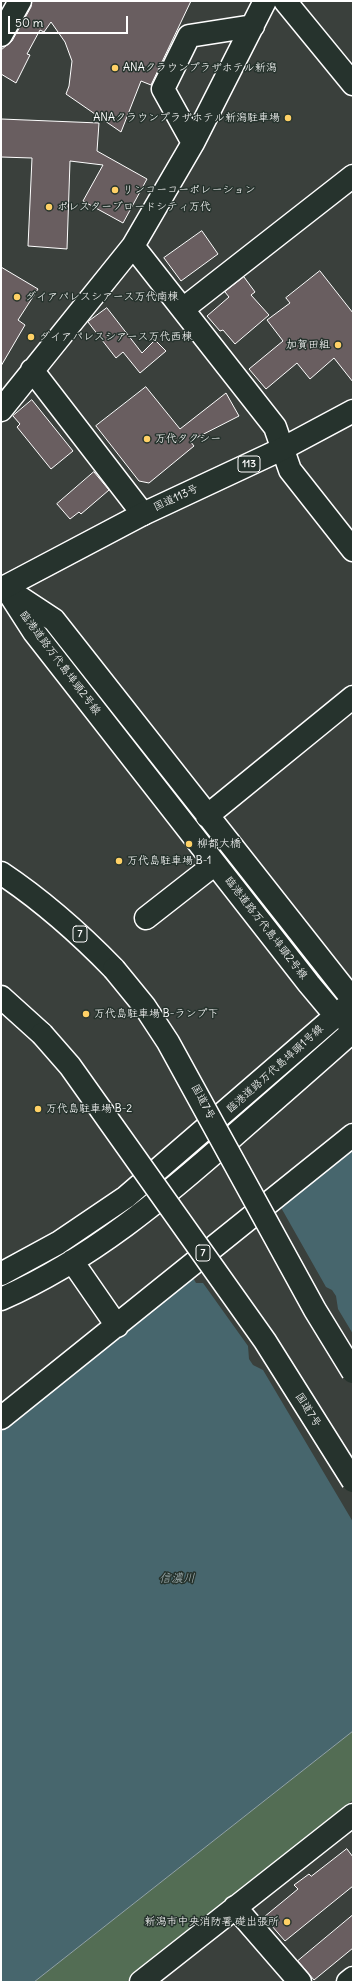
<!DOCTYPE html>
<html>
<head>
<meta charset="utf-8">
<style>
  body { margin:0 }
  #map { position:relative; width:354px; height:1983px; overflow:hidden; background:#3a403c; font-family:Delius,sans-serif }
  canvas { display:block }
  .frame { position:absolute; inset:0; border:2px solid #fff; pointer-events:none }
  .scale { position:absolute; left:8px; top:16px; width:120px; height:18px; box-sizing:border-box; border:2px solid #fff; border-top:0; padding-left:5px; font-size:12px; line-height:14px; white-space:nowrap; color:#fff; -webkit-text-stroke:3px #26332d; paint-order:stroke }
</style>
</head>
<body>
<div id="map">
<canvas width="354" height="1983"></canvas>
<div class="frame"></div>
<div class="scale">50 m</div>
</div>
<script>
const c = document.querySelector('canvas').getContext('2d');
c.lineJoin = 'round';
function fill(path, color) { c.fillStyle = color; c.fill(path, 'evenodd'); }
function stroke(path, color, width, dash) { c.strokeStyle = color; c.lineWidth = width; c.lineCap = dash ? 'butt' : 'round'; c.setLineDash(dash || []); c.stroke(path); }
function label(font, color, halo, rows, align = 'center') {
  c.font = font + ' Delius,"Klee One",sans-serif'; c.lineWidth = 3; c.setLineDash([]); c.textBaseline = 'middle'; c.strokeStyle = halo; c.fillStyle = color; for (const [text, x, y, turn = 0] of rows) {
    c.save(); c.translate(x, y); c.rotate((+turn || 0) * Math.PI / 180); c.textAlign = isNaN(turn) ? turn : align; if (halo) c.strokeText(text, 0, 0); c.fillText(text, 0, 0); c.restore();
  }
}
const green = new Path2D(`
  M353,1731V1800L126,1982H34Z`);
const water = new Path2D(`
  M353,1148V1731L34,1982H1V1427Z`);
const pier = new Path2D(`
  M279,1204L326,1287L332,1290L336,1296L338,1309L353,1334V1522L263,1370L253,1365L249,1359L248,1346L203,1283H196L191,1274Z`);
const building = new Path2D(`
  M32,1H191L151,85L141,81L121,132L66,94L69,86L72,61L65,42L51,22L44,32L40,30L27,54L30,55L16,83L1,74V50L12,41L31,7Z
  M1,119L99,123L97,151L147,179L123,223L83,201L103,165L70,161L67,249L28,246L32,158L1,157Z
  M202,231L218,254L181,281L164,258Z
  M1,267L38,289L18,320L25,325L1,366Z
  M320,271L353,313V382L334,358L310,379L297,363L266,389L249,369L283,341L267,320L290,303L286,298Z
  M244,277L255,292L251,295L269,315L235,344L223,330L220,331L207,316L229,297L225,292Z
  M107,308L142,353L155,340L166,351L140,373L123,352L116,358L88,322Z
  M146,387L180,429L226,393L239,416L190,441L194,446L149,483L139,481L96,426Z
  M32,400L73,451L51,469L17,427L20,424L13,416Z
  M94,472L109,490L81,514L79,512L70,519L57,504Z
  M347,1849L353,1857V1886L285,1941L264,1917L298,1889L294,1885L309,1874L311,1876Z
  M353,1915V1948L314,1980L298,1961Z`);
const minor = new Path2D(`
  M285,1L353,84
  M1,35L20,1
  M193,143L163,89L189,36L253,26
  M133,246L275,427L290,470L353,550
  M183,309L353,176
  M32,370L143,514
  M1,410L133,246L193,143L265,1
  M5,587L34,632L309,984L335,1015L353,1023
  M13,593L54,620L353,1000
  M207,816L353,697
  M146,918L215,864
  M72,1261L117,1326
  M1,1274L58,1243L126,1197L347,1006
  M1,1299C90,1260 165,1197 237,1133C276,1099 315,1065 353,1031
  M1,1418L353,1135
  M235,1907L300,1982
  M141,1982L353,1815
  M348,1982L353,1978`);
const highway = new Path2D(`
  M1,589L143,514L282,449L353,411
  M1,873C43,901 79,933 114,969
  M1,997L42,1034`);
const highwayBridge = new Path2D(`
  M114,969L145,1007L168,1042L315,1310L353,1372
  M42,1034L70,1066L265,1341L353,1481`);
const markers = [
  [115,68,4,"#ffd166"],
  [288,118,4,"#ffd166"],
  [115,190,4,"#ffd166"],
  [49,207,4,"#ffd166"],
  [17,297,4,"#ffd166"],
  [31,337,4,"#ffd166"],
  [338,345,4,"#ffd166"],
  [147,439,4,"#ffd166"],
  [189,844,4,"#ffd166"],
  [119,861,4,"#ffd166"],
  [86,1014,4,"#ffd166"],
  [38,1109,4,"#ffd166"],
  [287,1922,4,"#ffd166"]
];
const shields = [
  [249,464,22],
  [80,934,14],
  [203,1253,14]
];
const shieldNames = [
  ["113",249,464],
  ["7",80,934],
  ["7",203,1253]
];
const poiNames = [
  ["ANAクラウンプラザホテル新潟",123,68],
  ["ANAクラウンプラザホテル新潟駐車場",280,118,"right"],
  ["リンコーコーポレーション",123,190],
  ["ポレスターブロードシティ万代",57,207],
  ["ダイアパレスシアース万代南棟",25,297],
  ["ダイアパレスシアース万代西棟",39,337],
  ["加賀田組",330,345,"right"],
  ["万代タクシー",155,439],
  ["柳都大橋",197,844],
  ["万代島駐車場 B-1",127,861],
  ["万代島駐車場 B-ランプ下",94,1014],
  ["万代島駐車場 B-2",46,1109],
  ["新潟市中央消防署 礎出張所",279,1922,"right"]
];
const streetNames = [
  ["国道113号",176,498,-25],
  ["臨港道路万代島埠頭2号線",60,663,53],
  ["臨港道路万代島埠頭2号線",266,928,52],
  ["臨港道路万代島埠頭1号線",275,1069,-42],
  ["国道7号",203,1102,62],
  ["国道7号",308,1410,58]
];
const waterNames = [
  ["信濃川",177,1579]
];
fill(green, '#536d54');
fill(water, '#47666d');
stroke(water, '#91a3a7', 1);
fill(pier, '#3a403c');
fill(building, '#695e60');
stroke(building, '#fff', 1);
stroke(minor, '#fff', 25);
stroke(highway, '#fff', 25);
stroke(minor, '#26332d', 22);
stroke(highway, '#26332d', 22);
stroke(highwayBridge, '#fff', 25, []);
stroke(highwayBridge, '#26332d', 22);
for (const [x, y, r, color] of markers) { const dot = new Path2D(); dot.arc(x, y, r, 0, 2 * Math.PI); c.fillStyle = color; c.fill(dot); stroke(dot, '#26332d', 1.5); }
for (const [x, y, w] of shields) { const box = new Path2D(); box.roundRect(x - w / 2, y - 8, w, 16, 3); c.fillStyle = '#26332d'; c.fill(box); stroke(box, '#fff', 1); }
label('bold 10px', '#fff', null, shieldNames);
label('11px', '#fff', '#26332d', poiNames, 'left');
label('11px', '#fff', '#26332d', streetNames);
label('italic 12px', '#acbabd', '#26332d', waterNames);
</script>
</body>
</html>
